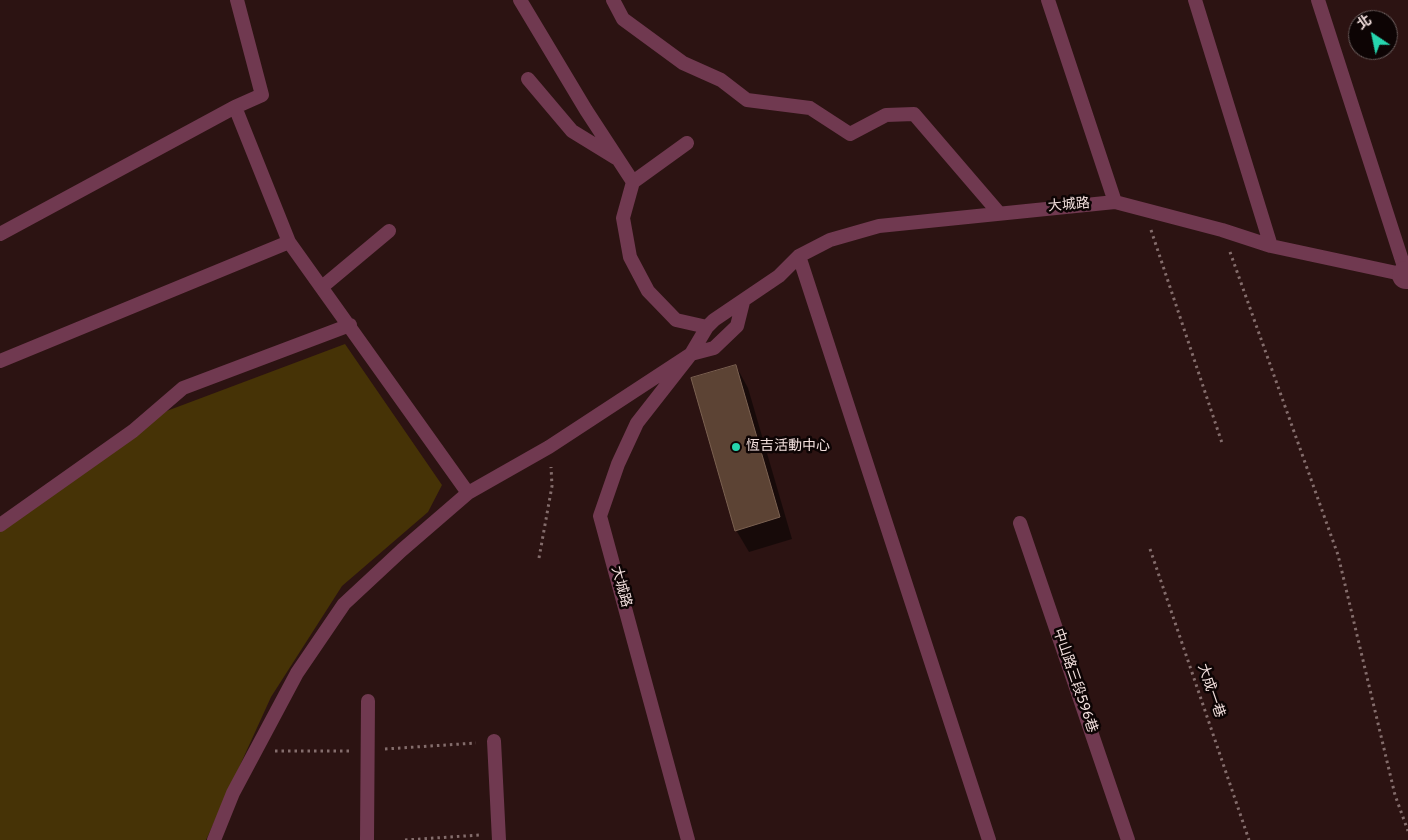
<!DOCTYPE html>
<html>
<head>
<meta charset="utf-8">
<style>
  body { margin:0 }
  #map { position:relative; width:1408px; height:840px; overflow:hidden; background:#2c1312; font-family:Overpass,"Noto Sans TC",sans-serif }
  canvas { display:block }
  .north { position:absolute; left:1348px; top:10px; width:50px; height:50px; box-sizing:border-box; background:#0d0404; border:1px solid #695c5b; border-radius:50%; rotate:326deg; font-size:14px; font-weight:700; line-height:20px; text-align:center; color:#f2dfdd }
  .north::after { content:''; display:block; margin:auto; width:18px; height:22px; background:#26d5ae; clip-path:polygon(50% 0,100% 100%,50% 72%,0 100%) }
</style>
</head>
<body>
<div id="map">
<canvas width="1408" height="840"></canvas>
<div class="north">北</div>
</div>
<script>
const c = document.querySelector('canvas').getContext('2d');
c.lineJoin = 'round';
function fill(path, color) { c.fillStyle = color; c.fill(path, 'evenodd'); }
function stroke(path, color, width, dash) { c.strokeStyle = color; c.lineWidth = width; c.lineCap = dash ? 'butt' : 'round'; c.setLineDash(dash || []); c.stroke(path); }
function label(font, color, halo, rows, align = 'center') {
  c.font = font + ' Overpass,"Noto Sans TC",sans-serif'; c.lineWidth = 5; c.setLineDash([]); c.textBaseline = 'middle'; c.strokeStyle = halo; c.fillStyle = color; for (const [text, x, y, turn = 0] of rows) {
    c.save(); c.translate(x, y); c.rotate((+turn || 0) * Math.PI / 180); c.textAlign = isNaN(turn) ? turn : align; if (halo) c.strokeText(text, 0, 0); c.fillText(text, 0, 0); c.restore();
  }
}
const green = new Path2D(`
  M345,344L442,485L428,512L342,586L271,697L206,840H0V520L164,412Z`);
const shadow = new Path2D(`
  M736,366L748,388L792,539L749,552L736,530Z`);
const building = new Path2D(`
  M736,365L780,517L735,531L691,378Z`);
const path = new Path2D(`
  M1151,230L1222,443
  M1230,252L1338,555L1395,795L1408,831
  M1150,549L1249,840
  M539,558L552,486L551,467
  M385,749L476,743
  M275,751H351
  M405,840L480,835`);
const lane = new Path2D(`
  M237,0L262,95L235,107L289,242L468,493
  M520,0L586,110L633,182L623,218L630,257L648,291L676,320L707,327
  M613,0L623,19L683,63L721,80L747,100L810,108L850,134L886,115L914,114L999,213
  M1048,0L1115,202
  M1195,0L1271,246
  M1318,0L1408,279
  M528,79L572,131L616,158
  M633,182L687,143
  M0,234L235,107
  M799,256L989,840
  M322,287L389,231
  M0,361L289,242
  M1020,523L1128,840
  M0,525L133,431L183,388L350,325
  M494,741L499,840
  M214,840L233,793L297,673L344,604L402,550L468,493L549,447L691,354L714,348L737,326L743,302
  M367,840L368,701
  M688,840L600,516L618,464L637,423L691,354L707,327L714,320L779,276L799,256L830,240L879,226L1115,202L1222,230L1271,246L1406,275`);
const street = new Path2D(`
  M1406,275H1408`);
const markers = [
  [736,447,5,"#26d5ae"]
];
const streetNames = [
  ["大城路",1069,206,-5],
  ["大城路",620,587,75],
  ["中山路三段596巷",1074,681,71],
  ["大成一巷",1210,691,71]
];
const poiNames = [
  ["恆吉活動中心",746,447]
];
fill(green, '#463306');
fill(shadow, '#0007');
fill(building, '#5c4334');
stroke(building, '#7b6151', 1);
stroke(path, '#846d6c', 3, [2.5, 4]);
stroke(lane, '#703950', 14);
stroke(street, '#703950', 28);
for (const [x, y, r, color] of markers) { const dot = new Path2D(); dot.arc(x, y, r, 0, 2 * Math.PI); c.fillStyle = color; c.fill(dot); stroke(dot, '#0d0404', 2); }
label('14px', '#f2dfdd', '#0d0404', streetNames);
label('14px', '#f2dfdd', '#0d0404', poiNames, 'left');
</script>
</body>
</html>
